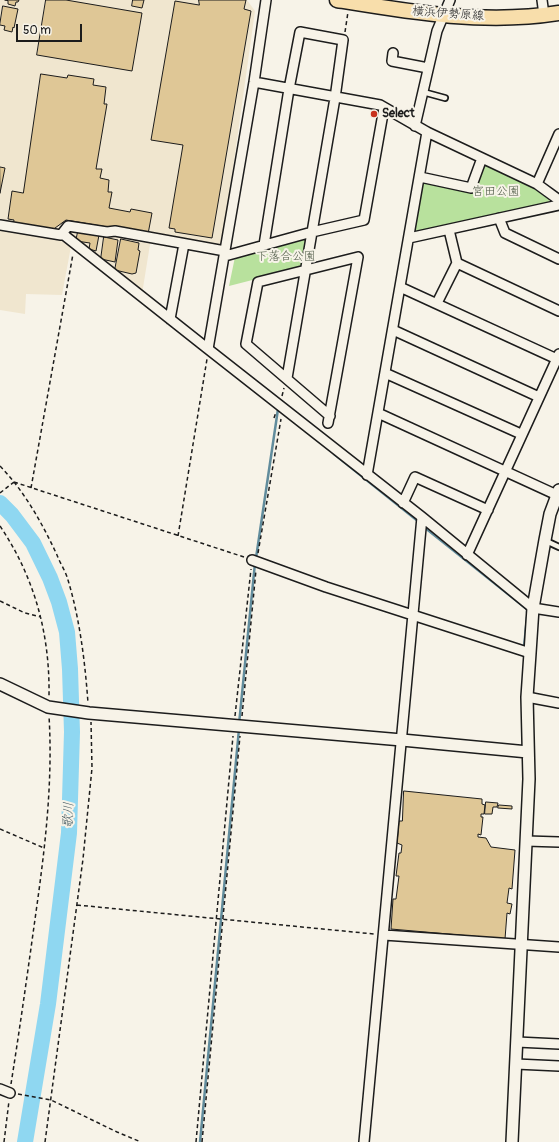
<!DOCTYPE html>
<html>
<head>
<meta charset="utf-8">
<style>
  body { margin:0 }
  #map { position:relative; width:559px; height:1142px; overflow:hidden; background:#f7f3e8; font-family:Pangolin,sans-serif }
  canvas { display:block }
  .scale { position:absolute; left:16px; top:24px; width:66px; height:18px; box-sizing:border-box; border:2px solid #1c1c1c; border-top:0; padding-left:5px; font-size:12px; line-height:14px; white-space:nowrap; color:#1c1c1c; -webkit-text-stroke:3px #f7f3e8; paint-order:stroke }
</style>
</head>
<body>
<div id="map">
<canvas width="559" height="1142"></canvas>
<div class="scale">50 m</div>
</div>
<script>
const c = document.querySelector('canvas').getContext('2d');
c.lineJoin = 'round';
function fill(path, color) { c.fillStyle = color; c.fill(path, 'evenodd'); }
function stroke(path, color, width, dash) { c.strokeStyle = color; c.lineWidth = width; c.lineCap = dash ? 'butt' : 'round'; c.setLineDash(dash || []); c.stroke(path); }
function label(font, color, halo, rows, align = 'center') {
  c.font = font + ' Pangolin,"Klee One",sans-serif'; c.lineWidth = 4; c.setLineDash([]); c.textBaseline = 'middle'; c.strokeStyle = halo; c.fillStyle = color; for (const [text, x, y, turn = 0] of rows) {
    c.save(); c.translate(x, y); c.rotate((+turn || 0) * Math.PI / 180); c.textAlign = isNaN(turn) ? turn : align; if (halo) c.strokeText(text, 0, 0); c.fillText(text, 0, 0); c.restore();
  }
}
const built = new Path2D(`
  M0,0H247L255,11L222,247L152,232L142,294L72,241L62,295L26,294L25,314L0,310Z`);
const green = new Path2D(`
  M483,161L534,185L550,197L549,202L417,234L413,230L421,181L472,190Z
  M307,236L303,267L229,286L235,257Z`);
const stream = new Path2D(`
  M334,454L419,522
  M424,527L528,610L527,612
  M256,558L278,409
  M524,647L527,617
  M239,724L255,563
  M200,1142L239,729`);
const river = new Path2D(`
  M0,503L12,515L33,543L50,578L59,602L67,632L70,669L72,732L69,833L48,1004L25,1142`);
const building = new Path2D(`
  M5,0H19L18,2H16L15,6L8,4V1Z
  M46,0H66L142,13L132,71L37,55Z
  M133,0H144L142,8L132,6Z
  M199,0H246L244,9L251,11L212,238L175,232V229L169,228L183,145L151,140L175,1L199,5Z
  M3,6L18,9L14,28L13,27L12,32L4,30L5,26L0,25Z
  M41,74L67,78L68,75L94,79L93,85L106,87L104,104H107L96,169H102L100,178L109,180L108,192H112L109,208L130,212L131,209L152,213L148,234L66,220L51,231L13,225L14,220L8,219L12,191L23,193Z
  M0,167L5,168L0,193Z
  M78,232L99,235L96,251L89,249L90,243L76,241Z
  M104,237L118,240L115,262L101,259Z
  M121,239L139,243L138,250L140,251L136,273L132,274L115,270Z
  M404,791L482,799V804L485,805L484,814H481V817H483L481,835L478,834V837L486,838L491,847L515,850L512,889L509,888L507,903L512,904L510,914L507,913L505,939L391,929L393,899H396L399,876H396L399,853H401L402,845L397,843L399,821H402Z
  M486,802L498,803L497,807H493L492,814H485Z
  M499,805L512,806V809L498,808Z`);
const path = new Path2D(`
  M345,32L348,12
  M282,396L284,388
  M274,418L276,412
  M0,466C25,492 42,523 57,555C60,563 66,572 68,580C80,620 85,662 88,703
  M14,482L244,557
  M31,488L73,254
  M0,493L14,482
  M0,526C35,578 50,635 49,696
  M178,536L207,359
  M258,553L281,419
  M0,601L25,613L41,617
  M235,716L251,569
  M242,716L256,570
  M0,829L44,848
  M77,905L374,934
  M11,1084C20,1027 28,970 36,912C45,848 53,782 49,716
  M18,1094L51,1100L117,1132L141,1142
  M4,1142L9,1101
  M45,1142L83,859L92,768L91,722
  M196,1142L233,736
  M202,1142L240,736`);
const service = new Path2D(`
  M423,92L445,98
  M546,541L559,547`);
const minor = new Path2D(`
  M266,0L254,82L208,349L422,517L533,608L559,612
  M542,0L544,15
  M393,53L392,61L428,68
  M254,82L380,105L427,132L537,184L559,200
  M415,126L437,31L450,0
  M420,177L471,188L482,158
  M537,184L559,134
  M499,218L505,233L559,259
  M0,225L61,235L68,226L107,232L115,231L225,251
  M61,235H64L208,349
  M409,238L559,205
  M264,245L289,89L300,32L343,40L335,98L287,378
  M225,256L312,232L364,220L384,108
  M457,263L559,311
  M400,287L559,360
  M437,303L457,263L449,230
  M170,319L184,244
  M393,330L539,397
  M385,373L521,434
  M378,413L559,496
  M328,423L358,257L258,282L246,344L330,416
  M367,475L427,132
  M403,503L415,477L488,510
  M467,555L559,354
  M252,560L326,587L530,653
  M527,697L559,703
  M526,841L559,842
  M384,935L559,947
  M517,1042L559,1044
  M516,1064L559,1066
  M0,1089L10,1093
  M364,1142L422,517`);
const tertiary = new Path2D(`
  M0,684L48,707L89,713L402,740L528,752
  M512,1142L529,779L527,697L530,653L533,608L545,540L550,514L559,490`);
const primary = new Path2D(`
  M337,0C410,12 485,25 559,13`);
const markers = [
  [374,114,4,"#c8321e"]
];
const streetNames = [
  ["横浜伊勢原線",448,14,4]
];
const poiNames = [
  ["Select",382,114]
];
const parkNames = [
  ["宮田公園",496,192],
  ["下落合公園",286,257]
];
const waterNames = [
  ["歌川",69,815,-88]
];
fill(built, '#f0e6cf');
fill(green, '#b8e19d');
stroke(stream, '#618c9c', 2.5);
stroke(river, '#8fd7f1', 16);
fill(building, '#dfc796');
stroke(building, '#1c1c1c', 1);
stroke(service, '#1c1c1c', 8);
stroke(minor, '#1c1c1c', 12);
stroke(tertiary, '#1c1c1c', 14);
stroke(primary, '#1c1c1c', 17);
stroke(path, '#1c1c1c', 1.5, [4, 3]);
stroke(service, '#f7f3e8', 4.5);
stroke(minor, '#f7f3e8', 9);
stroke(tertiary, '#f7f3e8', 11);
stroke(primary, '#f8deab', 14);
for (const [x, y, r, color] of markers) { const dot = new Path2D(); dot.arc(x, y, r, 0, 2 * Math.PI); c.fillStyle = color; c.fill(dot); stroke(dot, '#f7f3e8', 1.5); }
label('12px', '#1c1c1c', '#f7f3e8', streetNames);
label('bold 12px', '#1c1c1c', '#f7f3e8', poiNames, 'left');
label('12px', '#4b5743', '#f7f3e8', parkNames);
label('italic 13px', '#3e545c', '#f7f3e8', waterNames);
</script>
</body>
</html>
